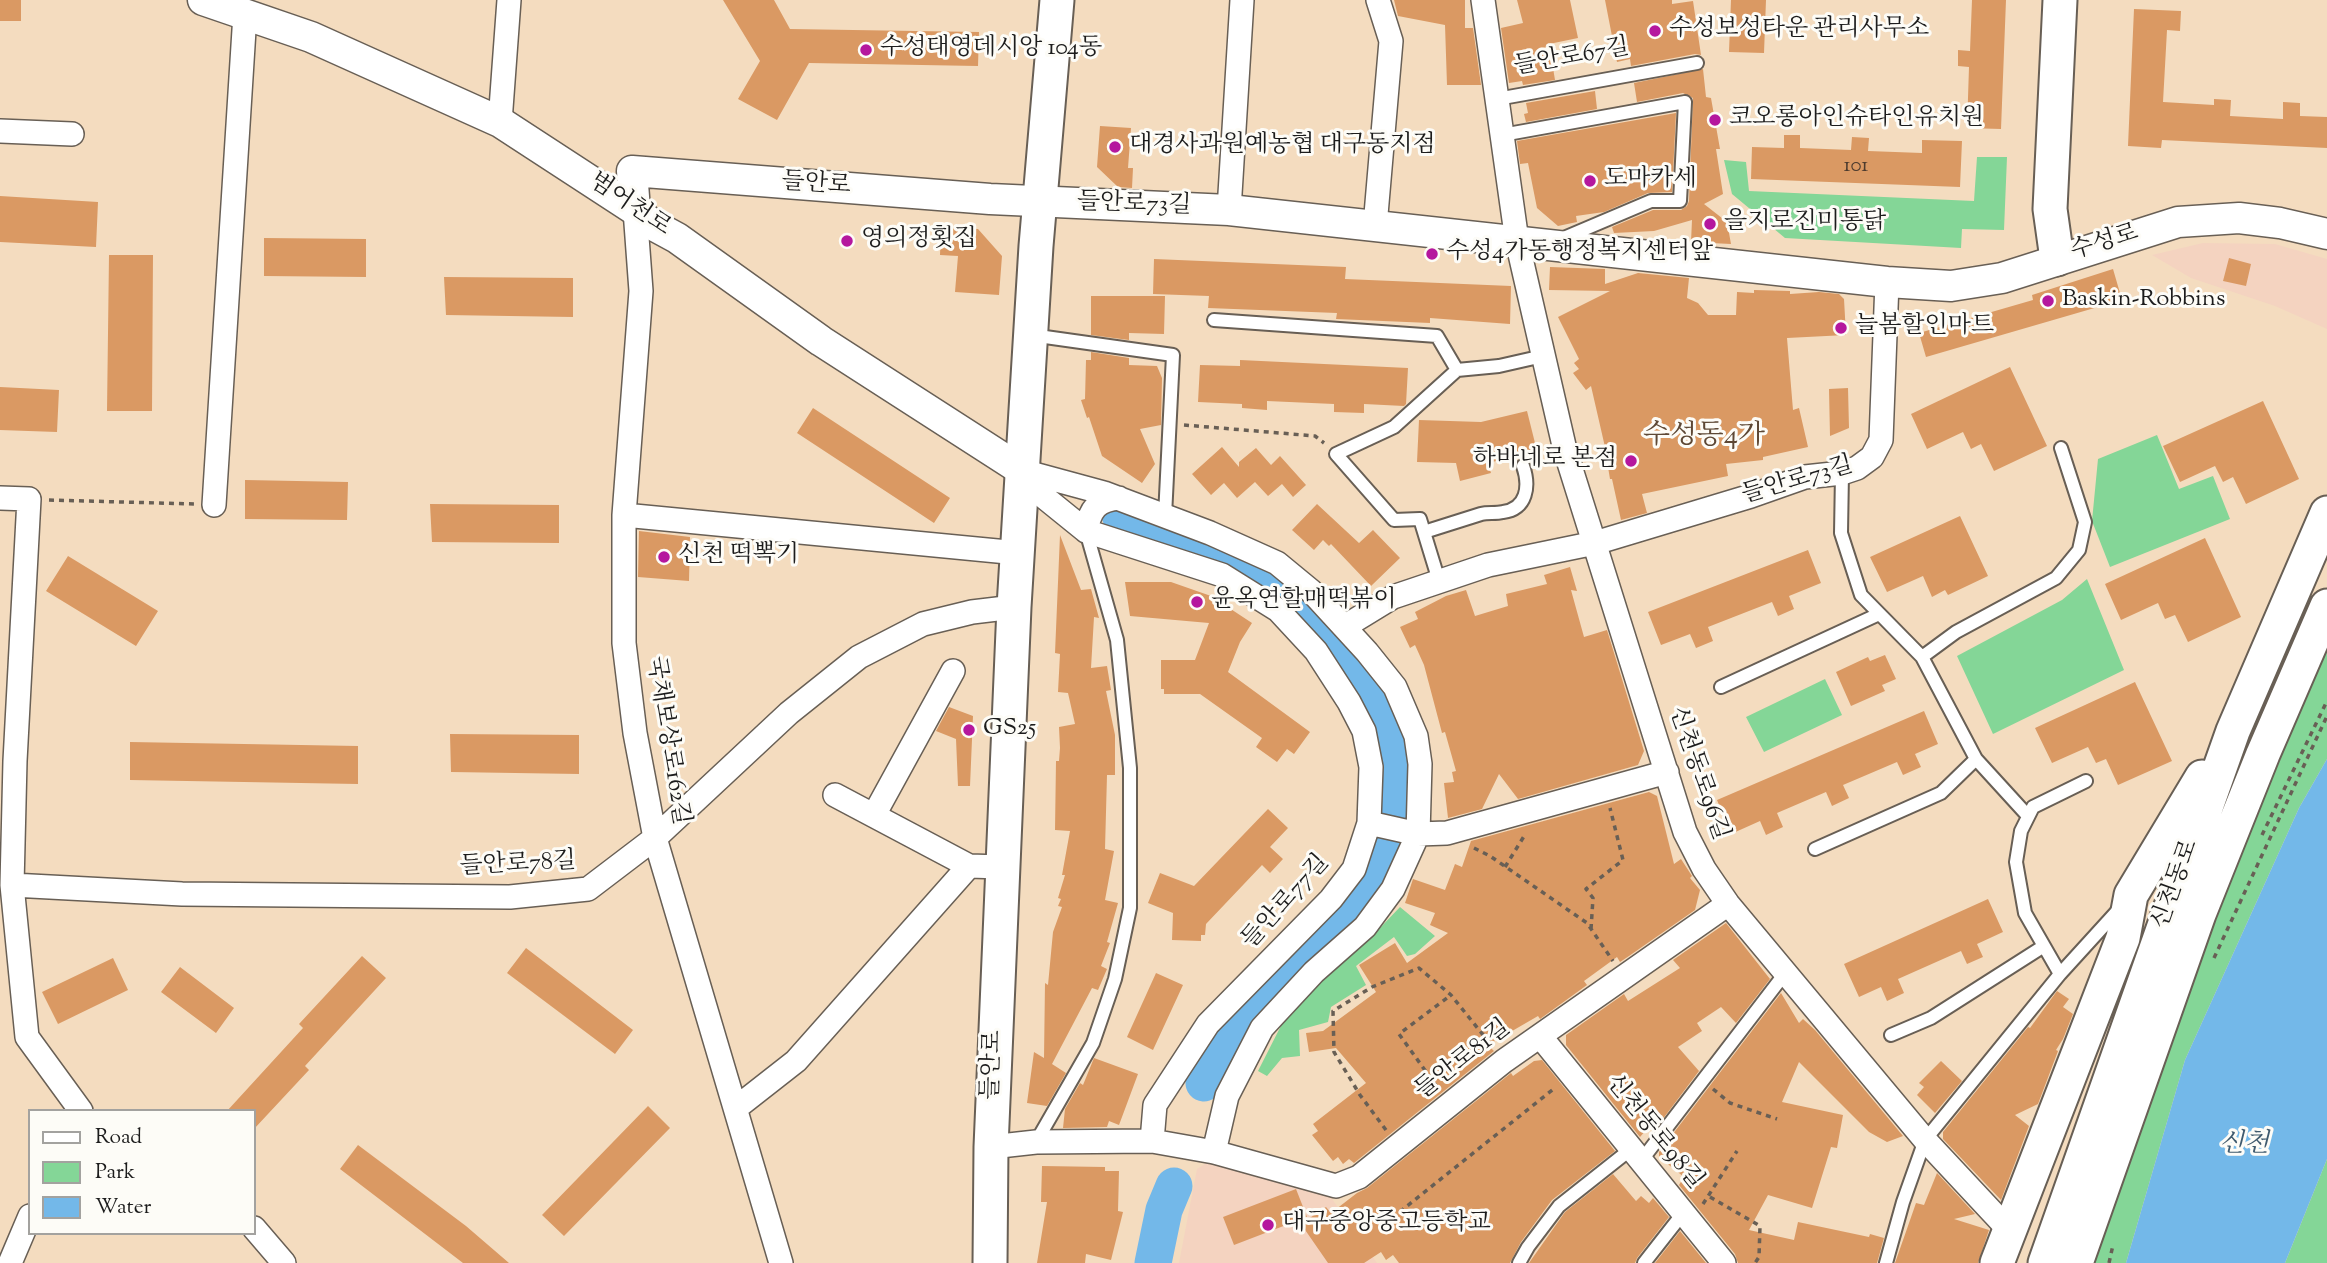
<!DOCTYPE html>
<html>
<head>
<meta charset="utf-8">
<style>
  body { margin:0 }
  #map { position:relative; width:2327px; height:1263px; overflow:hidden; background:#f4dcbf; font-family:"Sorts Mill Goudy",serif }
  canvas { display:block }
  .legend { position:absolute; left:28px; top:1109px; width:228px; height:126px; box-sizing:border-box; background:#fdfcf7; border:2px solid #a3a29f; margin:0; padding:9px 12px; list-style:none; font-size:21px; color:#1c1c1c }
  .legend li { display:flex; align-items:center; gap:14px; height:35px }
  .legend b { width:35px; border:2px solid #a3a29f }
</style>
</head>
<body>
<div id="map">
<canvas width="2327" height="1263"></canvas>
<ul class="legend">
<li><b style="height:9px;background:#fff"></b>Road</li>
<li><b style="height:19px;background:#84d697"></b>Park</li>
<li><b style="height:19px;background:#73b8e9"></b>Water</li>
</ul>
</div>
<script>
const c = document.querySelector('canvas').getContext('2d');
c.lineJoin = 'round';
function fill(path, color) { c.fillStyle = color; c.fill(path, 'evenodd'); }
function stroke(path, color, width, dash) { c.strokeStyle = color; c.lineWidth = width; c.lineCap = dash ? 'butt' : 'round'; c.setLineDash(dash || []); c.stroke(path); }
function label(font, color, halo, rows, align = 'center') {
  c.font = font + ' "Sorts Mill Goudy","Noto Serif KR",serif'; c.lineWidth = 6; c.setLineDash([]); c.textBaseline = 'middle'; c.strokeStyle = halo; c.fillStyle = color; for (const [text, x, y, turn = 0] of rows) {
    c.save(); c.translate(x, y); c.rotate((+turn || 0) * Math.PI / 180); c.textAlign = isNaN(turn) ? turn : align; if (halo) c.strokeText(text, 0, 0); c.fillText(text, 0, 0); c.restore();
  }
}
const built = new Path2D(`
  M2203,243L2275,244L2327,259V329L2275,306L2191,278L2152,255Z
  M1211,1160L1325,1189L1377,1263H1179L1197,1169Z`);
const green = new Path2D(`
  M1977,157H2007L2004,230L1962,229L1961,248L1785,238L1732,194L1724,160L1746,162L1749,191L1974,201Z
  M2157,435L2179,489L2213,476L2230,519L2110,567L2092,521L2098,459Z
  M2087,579L2124,670L1993,734L1957,656L2062,600Z
  M2327,642V759L2299,808L2185,1060L2126,1263H2086L2229,869Z
  M1825,679L1842,715L1764,752L1746,717Z
  M1400,907L1435,936L1415,954L1407,956L1394,937L1356,966L1366,985L1331,1007L1328,1022L1299,1030L1300,1056L1282,1058L1267,1076L1258,1071L1289,1010L1378,930Z
  M2327,1159V1263H2285Z`);
const water = new Path2D(`
  M2327,759V1159L2285,1263H2126L2185,1060L2299,808Z`);
const river = new Path2D(`
  M1120,515L1208,544L1252,564L1289,593L1357,669L1377,703L1389,740L1395,777L1396,808L1389,840L1378,870L1351,906L1307,948L1228,1036L1204,1083
  M1153,1263L1164,1210L1174,1186`);
const building = new Path2D(`
  M0,0H21V21H0Z
  M723,0H774L790,29L979,32L978,66L809,63L777,120L738,99L760,61Z
  M1394,0H1465V28H1473L1481,85H1447L1445,25L1398,16Z
  M1517,0H1570L1578,38L1549,44L1555,80L1523,85L1522,81L1509,83L1501,28L1523,23Z
  M1605,0H1672V4L1693,1L1701,55L1695,54L1631,66L1630,59L1617,62Z
  M1731,0H1766L1764,53L1729,52Z
  M1972,0H2006L2001,129L1967,128L1969,67L1958,66V50L1970,51Z
  M2134,9L2181,11L2180,31L2167,30L2163,102L2214,105V99L2231,100L2230,116L2283,119V102L2300,103V116L2327,117V148L2162,140L2161,148L2128,146Z
  M1703,69L1706,97L1711,98L1720,149H1716L1723,194L1704,204L1727,222L1731,244L1691,242L1692,220L1654,231L1614,233L1612,227L1653,210H1681L1687,206L1689,201L1693,98L1683,93L1637,102L1634,83Z
  M1595,91L1597,109L1526,122L1524,114L1528,113L1526,103Z
  M1676,113L1672,192L1648,193L1604,212L1576,216L1577,222L1558,226L1537,208L1528,163L1520,164L1517,141Z
  M1100,126L1131,128L1128,168H1133L1132,188L1118,187L1097,167Z
  M1784,135H1800V148L1851,150L1852,137L1869,138L1868,151L1922,153V140L1962,141L1960,187L1751,179L1752,147L1784,148Z
  M0,196L98,202L96,247L0,242Z
  M941,227L978,229L1002,256L999,295L955,292L958,256L940,255Z
  M264,238L366,239V277L264,276Z
  M109,255H153L152,411H107Z
  M2229,258L2251,264L2246,286L2223,281Z
  M1154,259L1346,267L1345,279L1511,286L1510,324L1430,318V323L1336,319L1337,313L1208,308L1209,296L1153,294Z
  M1550,267L1605,269V284L1638,273L1689,278L1687,298L1698,303L1708,315H1736L1737,292L1754,293V290L1790,291V294L1819,292L1839,294L1844,299L1846,335L1787,338L1793,410L1799,408L1808,447L1763,457V460L1726,464L1728,476L1642,494L1647,513L1621,520L1612,479H1610L1608,467L1603,468L1599,448L1605,447L1591,386L1586,390L1573,373L1579,369L1574,363L1579,359L1558,317L1610,291L1549,290Z
  M2113,269L2122,300L1926,357L1919,333L2033,300L2032,295Z
  M444,277L573,278V317L446,315Z
  M1091,296H1165L1164,334L1129,333V340L1091,335Z
  M1091,352L1129,358V365L1157,366L1162,378L1161,425L1140,429L1155,464L1142,483L1102,456L1089,417L1087,418L1081,400L1085,399L1086,360H1091Z
  M1240,360L1408,368L1406,404L1404,406L1364,404V413L1334,412V404L1267,401V410L1242,408V404L1198,402L1200,365L1240,366Z
  M2010,367L2047,446L1994,471L1981,444L1971,449L1963,432L1927,449L1911,414Z
  M0,387L59,390L57,432L0,430Z
  M1848,388L1849,428L1830,436L1829,389Z
  M2263,401L2299,479L2246,504L2233,477L2223,482L2215,466L2180,482L2163,446Z
  M813,408L950,498L934,523L797,433Z
  M1527,411L1537,451L1488,463L1491,473L1460,481L1456,463L1417,462L1419,420L1481,422Z
  M1222,447L1239,467V462L1256,448L1271,465L1280,456L1306,485L1293,497L1282,484L1268,496L1255,482L1237,498L1224,483L1211,495L1192,474Z
  M245,480L348,482L347,520L245,519Z
  M430,504L559,505V543L432,542Z
  M1317,504L1359,543L1373,530L1400,558L1371,586L1331,544L1329,546L1323,540L1314,550L1292,530Z
  M1960,516L1988,576L1948,595L1945,590L1932,597L1923,576L1887,592L1870,557Z
  M639,531L690,537L689,581L638,577Z
  M1060,535L1081,590L1091,589L1099,618L1094,617L1091,668L1107,666L1111,690L1106,691L1115,735V775H1107L1105,849L1114,851L1105,900L1118,903L1107,942L1110,943L1101,966L1107,969L1098,990L1092,988L1052,1064L1066,1073L1047,1106L1027,1103L1034,1052L1044,1058L1045,983L1048,985L1053,932L1062,907L1058,906L1061,899L1058,898L1065,875H1062L1070,831L1055,830L1056,761H1059L1060,748L1059,727L1075,724L1068,693L1058,692L1060,654L1055,653Z
  M2205,538L2241,617L2188,642L2175,615L2165,619L2158,603L2121,620L2105,584Z
  M1808,550L1821,583L1789,596L1794,609L1778,616L1772,602L1708,627L1713,641L1696,648L1690,634L1661,645L1648,612Z
  M68,556L158,611L136,646L46,591Z
  M1570,567L1577,591L1571,590L1584,637L1607,630L1644,751L1638,765L1518,799L1499,774L1482,809L1448,818L1444,783L1454,782L1452,772L1456,771L1445,732L1442,733L1424,665L1415,645L1410,648L1400,627L1418,619L1415,612L1446,596L1466,590L1475,616L1508,606L1506,594L1547,584L1544,575Z
  M1125,582H1171L1211,596L1252,623L1240,642L1228,672L1310,732L1294,754L1287,749L1277,762L1256,747L1262,738L1200,694H1164V689H1161V660H1195L1209,623L1130,616Z
  M1885,655L1896,679L1882,685L1885,691L1851,706L1836,672L1868,657L1870,661Z
  M2135,682L2172,761L2118,785L2106,759L2096,763L2088,747L2052,763L2035,728Z
  M949,707L973,716L970,786H958L956,739L936,731Z
  M1924,711L1938,744L1915,754L1921,767L1903,775L1897,762L1843,785L1849,798L1832,806L1826,792L1777,813L1783,827L1766,835L1760,821L1731,834L1717,800Z
  M450,734L579,735V774L451,772Z
  M130,742L358,746V784L130,780Z
  M1649,792L1657,796L1674,864L1681,859L1692,876L1690,878L1700,890L1695,910L1629,956L1620,962L1617,957L1584,981L1587,985L1540,1019L1538,1016L1488,1045L1494,1051L1354,1163L1349,1159L1343,1164L1338,1157L1333,1161L1312,1135L1318,1131L1313,1124L1366,1083L1336,1048L1309,1052L1306,1033L1323,1031L1376,992L1359,965L1395,943L1407,963L1448,933L1430,925L1435,913L1405,903L1413,879L1445,890L1455,864L1462,867L1471,841Z
  M1268,809L1288,828L1270,847L1283,859L1270,873L1262,865L1206,924L1205,935H1201V941L1172,940L1173,913L1148,903L1160,873L1194,886Z
  M1988,899L2003,932L1977,944L1983,957L1967,964L1961,951L1898,979L1904,993L1887,1001L1881,987L1859,997L1844,964Z
  M1726,923L1770,979L1736,1023L1721,1007L1697,1023L1702,1031L1678,1047L1699,1071L1659,1124V1115L1640,1137L1566,1045V1035L1624,994L1628,1001L1680,968L1673,960Z
  M526,948L633,1030L615,1054L507,973Z
  M362,956L386,978L305,1066L309,1070L254,1129V1111H227L303,1028L299,1024Z
  M113,958L128,990L58,1024L42,992Z
  M180,967L234,1008L216,1033L161,992Z
  M1156,973L1183,985L1153,1050L1127,1037Z
  M2057,991L2069,999L2063,1007L2073,1014L2063,1039L2056,1050L2058,1051L2038,1104L2015,1115L2029,1126L2001,1200L1943,1139V1132L2028,1027L2030,1028Z
  M1781,993L1799,1023L1803,1019L1815,1030L1903,1136L1887,1142L1869,1132L1799,1062L1782,1102L1843,1115L1837,1148L1831,1147L1812,1208L1768,1195L1749,1230L1794,1240L1798,1222L1869,1237L1870,1234L1884,1238L1877,1263H1738L1735,1254L1679,1185L1684,1177L1659,1157V1152Z
  M1094,1058L1138,1074L1119,1125L1109,1121L1107,1127L1063,1128L1065,1109L1080,1083L1083,1085Z
  M1542,1060L1615,1151L1552,1200L1521,1242L1510,1263H1399L1393,1255L1386,1260L1381,1252L1364,1263H1328L1301,1224L1326,1207L1331,1213L1357,1193L1367,1188L1511,1073L1513,1076L1534,1061Z
  M1941,1061L1962,1081L1935,1113L1917,1095L1924,1087L1919,1083Z
  M648,1106L670,1128L564,1236L542,1215Z
  M358,1145L466,1226L509,1263H463L340,1169Z
  M1042,1166L1105,1167V1171H1119L1118,1211L1123,1212L1111,1260L1086,1254L1085,1263H1037L1047,1202H1041Z
  M1937,1173L1975,1214L1954,1219L1989,1230L1978,1263H1895L1916,1203L1924,1205Z
  M1613,1174L1636,1201L1641,1196L1649,1203L1653,1198L1669,1217L1637,1258L1635,1263H1529L1565,1212Z
  M1296,1189L1307,1217L1234,1245L1223,1217Z
  M1680,1231L1706,1263H1655Z`);
const path = new Path2D(`
  M1184,425L1315,436L1324,443
  M49,500L195,504
  M2262,835L2327,701
  M1474,848L1490,856L1587,923L1613,961
  M1505,867L1526,833
  M1591,929L1593,898L1586,889L1623,860L1610,808
  M2214,958L2327,716
  M1437,1087L1399,1034L1451,995
  M1713,1089L1730,1103L1777,1119
  M1386,1130L1360,1095L1334,1052L1333,1011L1372,987L1419,968L1451,995L1492,1046
  M1710,1197L1760,1226L1759,1257L1755,1263
  M1703,1204L1737,1151
  M1392,1218L1556,1087
  M2109,1263L2113,1245`);
const service = new Path2D(`
  M1497,99L1697,63
  M1502,135L1685,102L1680,201H1651L1559,240
  M1214,320L1437,336L1457,370
  M1031,335L1173,355L1165,516
  M1842,473L1841,533L1861,595L1922,657L1976,759L2028,816
  M1424,532C1443,526 1462,520 1481,514C1488,512 1495,514 1503,512C1527,509 1530,486 1523,466
  M1439,581L1420,519L1394,520L1336,454L1394,427L1457,370L1499,366L1543,356
  M1922,657L1956,632L2056,578L2079,550L2085,522L2061,448
  M1721,687L1879,614
  M1815,849L1941,793L1976,759
  M2060,974L2025,913L2016,862L2021,831L2033,807L2086,781
  M1891,1035L1931,1018L2044,946
  M1036,1142L1093,1043L1115,979L1130,908V768L1117,640L1086,531
  M1641,1161L1786,972
  M1519,1263L1528,1247L1559,1206L1631,1149
  M1644,1263L1684,1212
  M1886,1263L1903,1202L1925,1140L2060,974L2121,907`);
const minor = new Path2D(`
  M1483,0L1517,241L1565,450L1685,832L1704,869L1728,904L1925,1140L2009,1230
  M500,122L509,0
  M0,131L72,134
  M635,210L641,291L624,515V643L635,733L655,838L781,1263
  M1229,210L1242,0
  M1375,226L1391,41L1378,0
  M1023,471L1104,493L1210,533L1277,563L1311,591L1367,652L1395,687L1416,736L1420,764L1418,834L1393,889L1365,927L1314,972L1262,1028L1227,1096L1214,1152
  M1023,471L1039,493L1086,531L1222,575L1278,610L1316,651L1349,702L1364,731L1371,767L1369,823L1354,869L1331,899L1208,1024L1155,1105L1152,1141
  M0,498L29,499L15,761L12,885L27,1037L81,1111
  M214,505L245,14
  M624,515L1018,553
  M1086,531C1090,509 1097,500 1119,498
  M1344,627L1393,597L1488,565L1595,543L1751,496L1805,477L1842,473L1857,468L1872,457L1881,440L1887,282
  M835,795L969,866
  M874,815L953,671
  M1369,823L1418,834L1447,833L1667,772
  M12,885L182,894L510,897L588,889L655,838L789,713L859,657L923,624L972,612L1014,607
  M1540,1036L1724,1263
  M736,1108L796,1061L969,866L1002,867
  M991,1147L1036,1142L1152,1141L1214,1152L1336,1186L1359,1177L1504,1061L1728,904
  M254,1228L284,1263
  M10,1263L30,1216`);
const tertiary = new Path2D(`
  M203,0L311,37L500,122L635,210L653,225L677,238L821,341L1023,471
  M635,210L632,171L990,199L1229,210L1887,282L1951,286L2002,278L2178,222L2239,218L2280,223L2327,234`);
const secondary = new Path2D(`
  M2057,259L2050,209L2060,0
  M990,1263L991,1147L1014,607L1036,246L1057,0
  M1997,1263L2123,938L2131,895L2202,777
  M2045,1263L2233,731L2327,513
  M2076,1263L2199,914L2263,754L2327,606`);
const markers = [
  [1655,31,7,"#b5179e"],
  [866,50,7,"#b5179e"],
  [1715,120,7,"#b5179e"],
  [1115,147,7,"#b5179e"],
  [1590,181,7,"#b5179e"],
  [1710,224,7,"#b5179e"],
  [847,241,7,"#b5179e"],
  [1432,254,7,"#b5179e"],
  [2048,301,7,"#b5179e"],
  [1841,328,7,"#b5179e"],
  [1631,461,7,"#b5179e"],
  [664,557,7,"#b5179e"],
  [1197,602,7,"#b5179e"],
  [969,730,7,"#b5179e"],
  [1268,1225,7,"#b5179e"]
];
const numberNames = [
  ["101",1856,167]
];
const poiNames = [
  ["수성보성타운 관리사무소",1669,31],
  ["수성태영데시앙 104동",880,50],
  ["코오롱아인슈타인유치원",1729,120],
  ["대경사과원예농협 대구동지점",1129,147],
  ["도마카세",1604,181],
  ["을지로진미통닭",1724,224],
  ["영의정횟집",861,241],
  ["수성4가동행정복지센터앞",1446,254],
  ["Baskin-Robbins",2062,301],
  ["늘봄할인마트",1855,328],
  ["하바네로 본점",1617,461,"right"],
  ["신천 떡뽁기",678,557],
  ["윤옥연할매떡볶이",1211,602],
  ["GS25",983,730],
  ["대구중앙중고등학교",1282,1225]
];
const streetNames = [
  ["들안로67길",1572,59,-10],
  ["들안로",816,186,4],
  ["범어천로",629,206,34],
  ["들안로73길",1134,206,2],
  ["수성로",2105,244,-17],
  ["들안로73길",1798,482,-16],
  ["국채보상로162길",666,741,81],
  ["신천동로96길",1697,774,71],
  ["들안로78길",518,866,-3],
  ["신천동로",2177,885,-70],
  ["들안로77길",1287,903,-48],
  ["들안로81길",1464,1061,-38],
  ["들안로",994,1065,-88],
  ["신천동로98길",1653,1133,51]
];
const waterNames = [
  ["신천",2244,1147]
];
const quarterNames = [
  ["수성동4가",1704,438]
];
fill(built, '#f4d3c0');
fill(green, '#84d697');
fill(water, '#73b8e9');
stroke(river, '#73b8e9', 37);
fill(building, '#da9963');
stroke(service, '#685f55', 16);
stroke(minor, '#685f55', 26);
stroke(tertiary, '#685f55', 33);
stroke(secondary, '#685f55', 37);
stroke(path, '#685f55', 3.5, [5, 5]);
stroke(service, '#fff', 12);
stroke(minor, '#fff', 23);
stroke(tertiary, '#fff', 30);
stroke(secondary, '#fff', 33);
for (const [x, y, r, color] of markers) { const dot = new Path2D(); dot.arc(x, y, r, 0, 2 * Math.PI); c.fillStyle = color; c.fill(dot); stroke(dot, '#fdfcf7', 2.5); }
label('21px', '#4c3b2e', null, numberNames);
label('24px', '#1c1c1c', '#fdfcf7', poiNames, 'left');
label('24px', '#1c1c1c', '#fdfcf7', streetNames);
label('italic 26px', '#3f5a6e', '#fdfcf7', waterNames);
label('28px', '#5e4835', '#fdfcf7', quarterNames);
</script>
</body>
</html>
